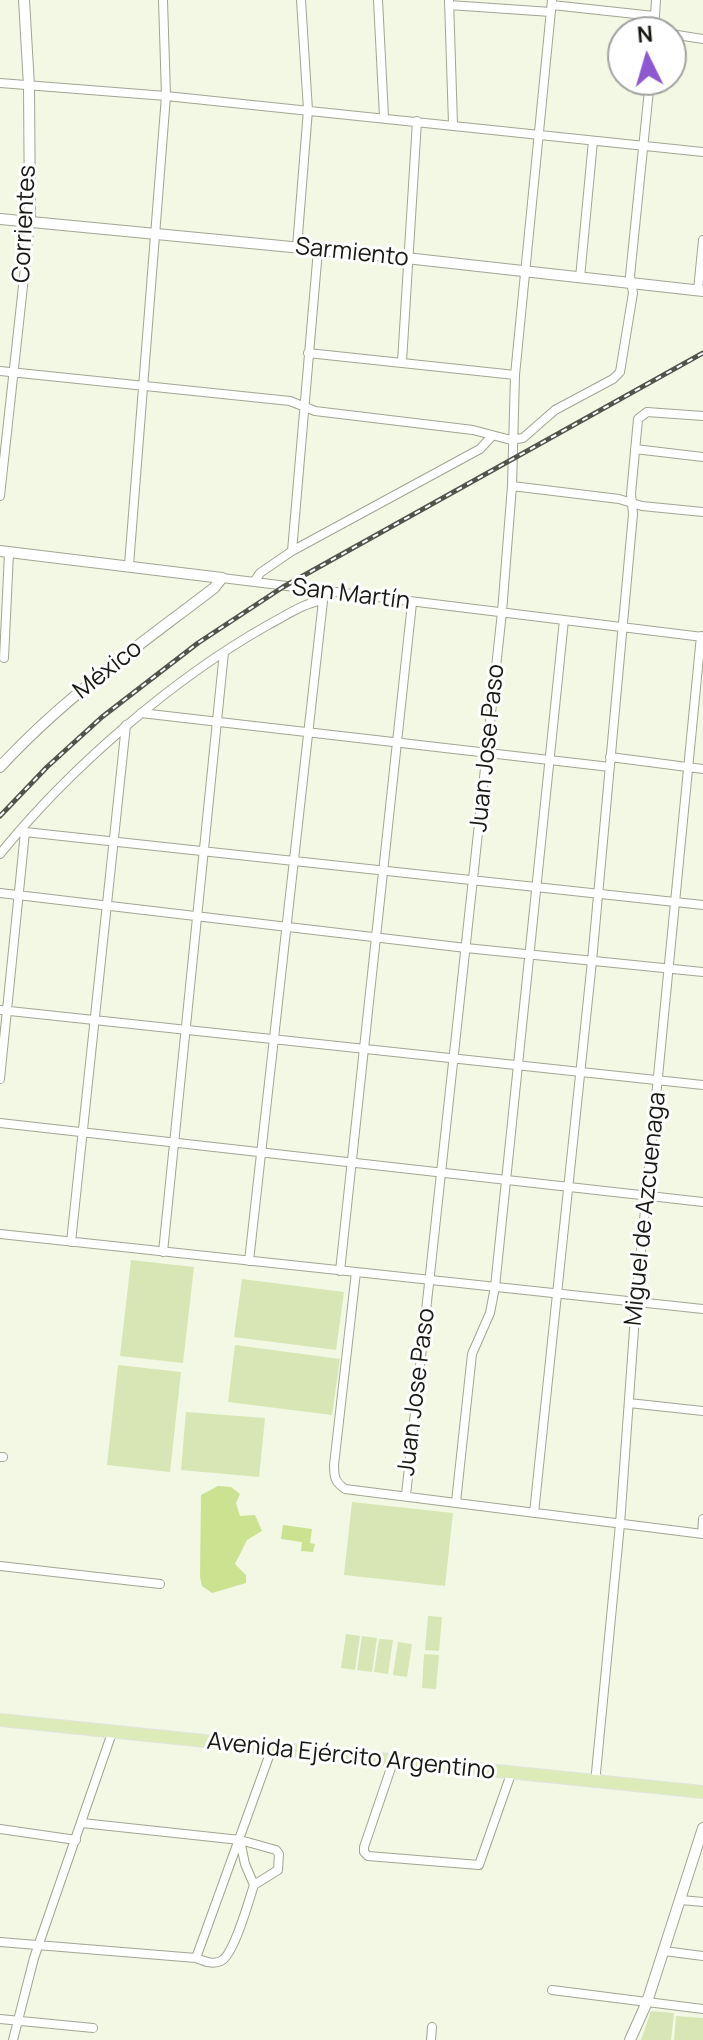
<!DOCTYPE html>
<html>
<head>
<meta charset="utf-8">
<style>
  body { margin:0 }
  #map { position:relative; width:703px; height:2040px; overflow:hidden; background:#f2f8e4; font-family:Manrope,sans-serif }
  canvas { display:block }
  .north { position:absolute; left:607px; top:16px; width:80px; height:80px; box-sizing:border-box; background:#fff; border:2px solid #a2a3a0; border-radius:50%; rotate:355deg; font-size:22px; font-weight:700; line-height:32px; text-align:center; color:#171912 }
  .north::after { content:''; display:block; margin:auto; width:28px; height:36px; background:#8d58d0; clip-path:polygon(50% 0,100% 100%,50% 72%,0 100%) }
</style>
</head>
<body>
<div id="map">
<canvas width="703" height="2040"></canvas>
<div class="north">N</div>
</div>
<script>
const c = document.querySelector('canvas').getContext('2d');
c.lineJoin = 'round';
function fill(path, color) { c.fillStyle = color; c.fill(path, 'evenodd'); }
function stroke(path, color, width, dash) { c.strokeStyle = color; c.lineWidth = width; c.lineCap = dash ? 'butt' : 'round'; c.setLineDash(dash || []); c.stroke(path); }
function label(font, color, halo, rows, align = 'center') {
  c.font = font + ' Manrope,sans-serif'; c.lineWidth = 6; c.setLineDash([]); c.textBaseline = 'middle'; c.strokeStyle = halo; c.fillStyle = color; for (const [text, x, y, turn = 0] of rows) {
    c.save(); c.translate(x, y); c.rotate((+turn || 0) * Math.PI / 180); c.textAlign = isNaN(turn) ? turn : align; if (halo) c.strokeText(text, 0, 0); c.fillText(text, 0, 0); c.restore();
  }
}
const green = new Path2D(`
  M131,1260L194,1267L183,1363L120,1356Z
  M242,1279L344,1292L336,1350L234,1337Z
  M235,1345L340,1359L332,1415L228,1402Z
  M118,1365L181,1372L170,1472L107,1465Z
  M186,1412L265,1418L259,1477L181,1470Z
  M352,1502L453,1513L445,1586L344,1575Z
  M428,1616L442,1617L439,1651L425,1650Z
  M346,1634L360,1636L355,1670L341,1668Z
  M362,1636L377,1638L372,1672L357,1670Z
  M379,1639L393,1640L388,1674L374,1672Z
  M398,1642L412,1644L407,1677L393,1675Z
  M424,1654L439,1655L436,1689L422,1688Z
  M651,2011L674,2013L671,2040H641Z
  M676,2016L703,2018V2040H674Z`);
const water = new Path2D(`
  M218,1486L231,1487L240,1494L236,1503L240,1516L255,1515L262,1531L247,1540L235,1564L246,1575V1583L212,1593L202,1586L200,1577L201,1495Z
  M283,1525L312,1529L310,1543L315,1544L313,1552L301,1551L302,1542L281,1539Z`);
const minor = new Path2D(`
  M378,0L384,117
  M449,0L453,124
  M449,5L551,12
  M552,5L654,16
  M654,32L656,0
  M671,34L703,39
  M0,83L166,96L703,152
  M297,247L308,110L301,0
  M580,278L593,141
  M698,290L703,240
  M308,353L515,375
  M402,362L417,121
  M0,371L290,401L315,411L473,430L511,440L523,438L555,410L613,379L620,372L633,293L630,276L650,80
  M635,449L703,457
  M512,486L619,499L642,506L703,512
  M0,496L30,222
  M292,551L318,250
  M129,565L166,96L163,0
  M222,578L703,637
  M254,582L260,573L292,551L480,449L492,436
  M4,658L9,553
  M141,713L610,767
  M610,757L703,769
  M25,832L703,905
  M0,854C69,769 172,679 268,625C285,616 304,603 323,600
  M0,893L466,948L703,972
  M0,1010L703,1085
  M0,1079L25,832L22,829
  M0,1123L703,1202
  M0,1234L703,1309
  M71,1242L126,725
  M163,1252L224,652
  M249,1261L324,592
  M340,1271L412,603
  M356,1272L334,1465C334,1477 335,1482 345,1489L703,1534
  M629,1403L703,1411
  M0,1457H3
  M406,1495L502,612L512,486L515,375L552,0
  M456,1502L472,1354L490,1313L495,1287L564,620
  M534,1513L592,961L633,514L631,494L638,419L647,412L703,416
  M702,1534L703,1519
  M0,1566L160,1584
  M393,1762L364,1847V1852L368,1856L479,1865L511,1774
  M595,1783L620,1524L636,1302L701,636
  M82,1823L240,1840L276,1850L279,1854L278,1870L254,1885
  M0,1829L76,1840
  M681,1900L703,1902
  M0,1942L196,1958C204,1961 212,1965 221,1961C234,1955 249,1900 254,1885L245,1864L240,1840
  M664,1951L703,1956
  M196,1958L272,1748
  M552,1990L703,2009
  M0,2019L93,2028
  M13,2040L34,1958L113,1730
  M431,2040L432,2027`);
const tertiary = new Path2D(`
  M24,0L29,86L30,222
  M0,219L406,258L703,291
  M0,551L222,578
  M0,767C63,698 141,644 214,588L222,578
  M630,2040L647,2002L703,1828`);
const primary = new Path2D(`
  M0,1720L703,1792`);
const rail = new Path2D(`
  M0,816L47,767L102,717L198,643L283,587L703,353`);
const streetNames = [
  ["Corrientes",25,224,-87],
  ["Sarmiento",352,253,6],
  ["San Martín",351,595,7],
  ["México",108,670,-38],
  ["Juan Jose Paso",488,748,-84],
  ["Miguel de Azcuenaga",646,1209,-84],
  ["Juan Jose Paso",417,1392,-83],
  ["Avenida Ejército Argentino",351,1757,6]
];
fill(green, '#d7e6b4');
fill(water, '#cbe290');
stroke(minor, '#a0a693', 10);
stroke(tertiary, '#a0a693', 12);
stroke(primary, '#e3e3e3', 14);
stroke(minor, '#fff', 8);
stroke(tertiary, '#fff', 10);
stroke(primary, '#ddebb8', 12);
stroke(rail, '#51544a', 5);
stroke(rail, '#fff', 2, [6]);
label('24px', '#171912', '#fff', streetNames);
</script>
</body>
</html>
